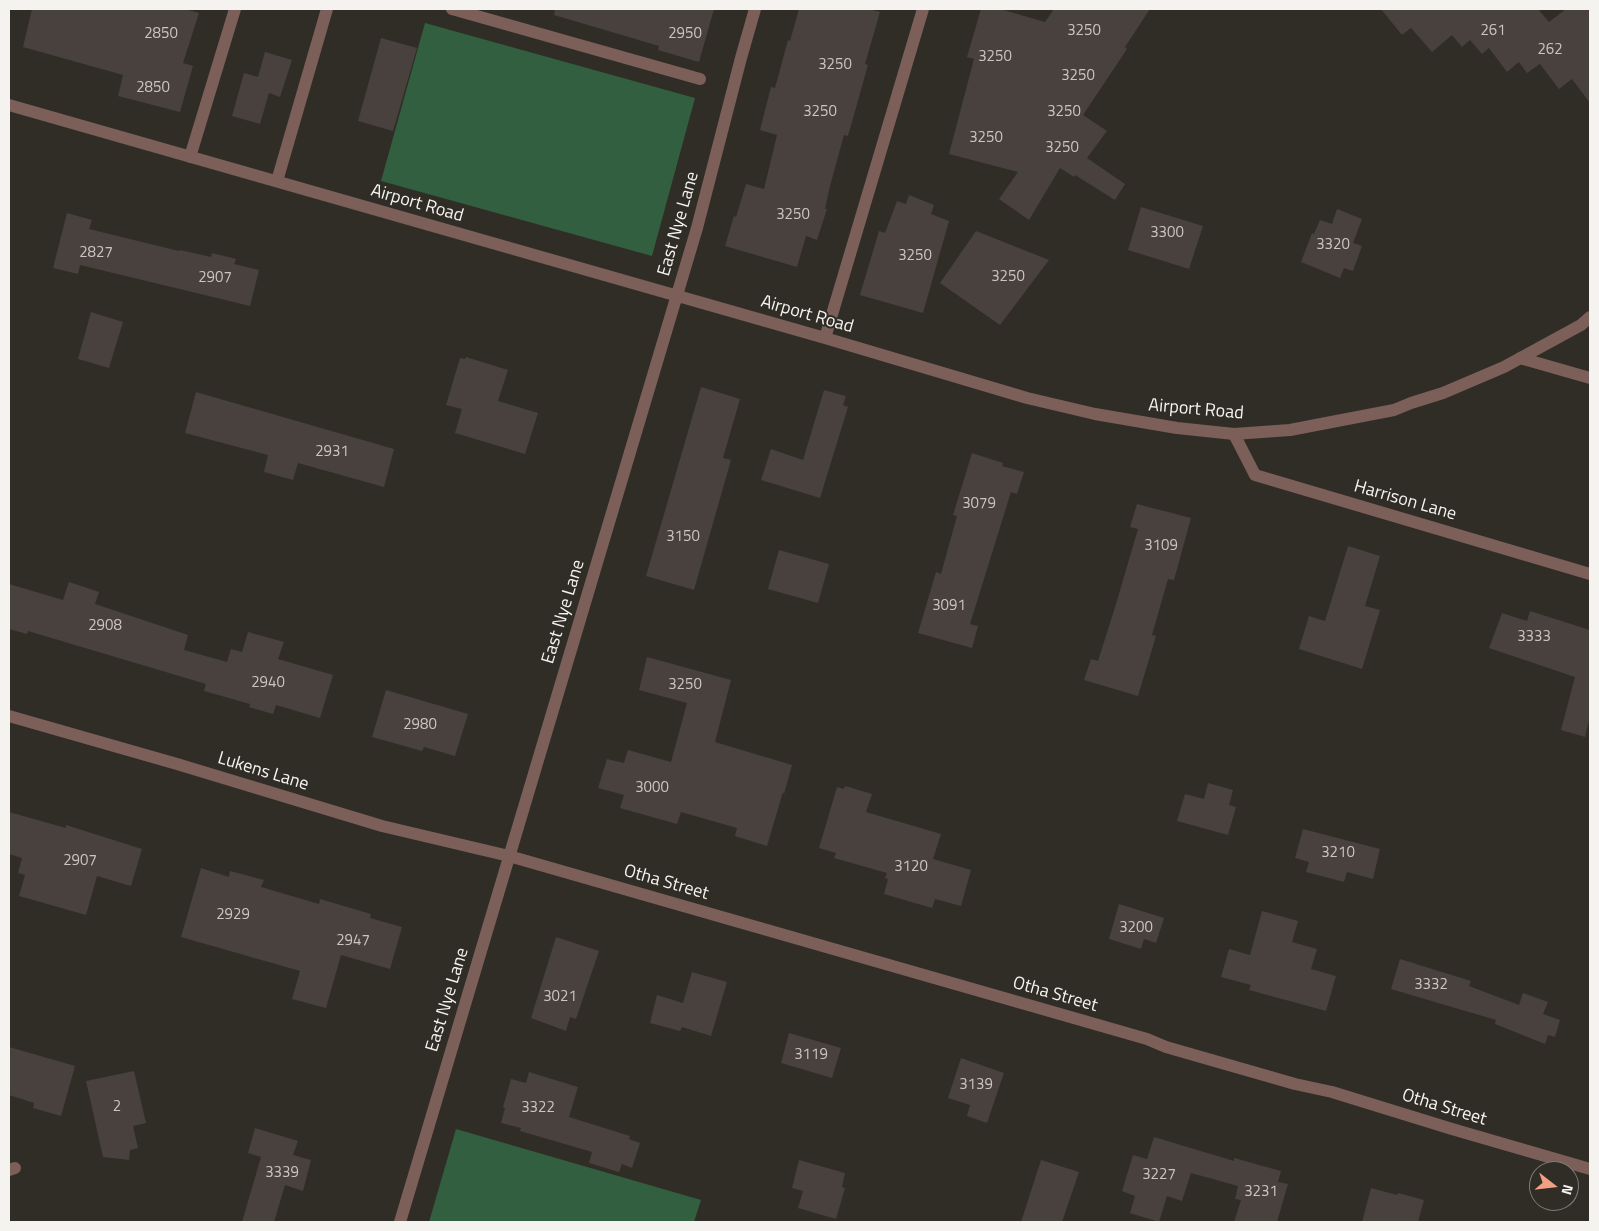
<!DOCTYPE html>
<html>
<head>
<meta charset="utf-8">
<style>
  body { margin:0 }
  #map { position:relative; width:1599px; height:1231px; overflow:hidden; background:#302d27; font-family:"Titillium Web",sans-serif }
  canvas { display:block }
  .frame { position:absolute; inset:0; border:10px solid #f5f3ef; pointer-events:none }
  .north { position:absolute; left:1529px; top:1161px; width:50px; height:50px; box-sizing:border-box; background:#302d27; border:1px solid #7f7c77; border-radius:50%; rotate:106deg; font-size:14px; font-weight:700; line-height:20px; text-align:center; color:#f5f3ef }
  .north::after { content:''; display:block; margin:auto; width:18px; height:22px; background:#f39f83; clip-path:polygon(50% 0,100% 100%,50% 72%,0 100%) }
</style>
</head>
<body>
<div id="map">
<canvas width="1599" height="1231"></canvas>
<div class="frame"></div>
<div class="north">N</div>
</div>
<script>
const c = document.querySelector('canvas').getContext('2d');
c.lineJoin = 'round';
function fill(path, color) { c.fillStyle = color; c.fill(path, 'evenodd'); }
function stroke(path, color, width, dash) { c.strokeStyle = color; c.lineWidth = width; c.lineCap = dash ? 'butt' : 'round'; c.setLineDash(dash || []); c.stroke(path); }
function label(font, color, halo, rows, align = 'center') {
  c.font = font + ' "Titillium Web",sans-serif'; c.lineWidth = 4; c.setLineDash([]); c.textBaseline = 'middle'; c.strokeStyle = halo; c.fillStyle = color; for (const [text, x, y, turn = 0] of rows) {
    c.save(); c.translate(x, y); c.rotate((+turn || 0) * Math.PI / 180); c.textAlign = isNaN(turn) ? turn : align; if (halo) c.strokeText(text, 0, 0); c.fillText(text, 0, 0); c.restore();
  }
}
const green = new Path2D(`
  M425,23L695,98L652,256L381,181Z
  M456,1129L701,1200L694,1222H429Z`);
const building = new Path2D(`
  M32,9H185L199,13L183,63L193,66L180,112L118,96L123,75L23,47Z
  M555,9H714L699,62L658,50L659,46L554,15Z
  M799,9H868L880,12L865,64L868,65L848,136L844,135L830,186L825,209H827L817,240L806,236L797,267L725,246L734,216L736,217L746,184L764,189L777,135L760,130L771,87L775,88L788,40L790,41Z
  M981,9H1000L1045,22L1054,9H1150L1125,47L1127,49L1083,115L1107,131L1087,158L1125,184L1115,200L1075,175L1074,177L1060,168L1029,220L999,199L1018,172L949,154L974,59L967,57Z
  M1381,9H1538L1549,22L1566,9H1590V103L1572,79L1559,89L1540,64L1527,73L1519,62L1507,72L1489,48L1482,54L1470,40L1462,47L1452,35L1432,52L1411,28L1402,35Z
  M381,38L417,48L393,131L358,121Z
  M265,52L292,60L280,97L269,93L260,124L232,116L244,73L258,77Z
  M909,195L934,205L931,214L949,221L923,313L860,295L879,231L885,233L897,201L906,204Z
  M1141,207L1203,226L1189,269L1128,250Z
  M1337,209L1362,219L1353,243L1362,246L1353,271L1344,268L1340,278L1301,262L1312,233L1314,234L1320,220L1332,224Z
  M67,213L92,220L89,229L179,251L180,250L211,257L212,253L236,259L234,264L259,270L250,306L80,265L78,274L53,268Z
  M976,231L1049,260L1000,325L940,283Z
  M91,312L123,322L109,368L78,359Z
  M466,357L508,370L498,401L538,413L525,454L455,433L462,409L446,405L460,358L465,359Z
  M701,387L740,399L723,458L731,460L694,590L646,576Z
  M824,390L846,396L843,405L848,407L820,498L761,480L771,449L803,460Z
  M196,392L394,449L384,487L298,463L293,480L264,472L268,455L185,433Z
  M972,453L1003,463L1002,466L1024,472L1017,494L1011,492L970,624L978,626L972,648L918,633L936,572L941,574L957,516L953,515Z
  M1137,504L1191,518L1174,580L1168,579L1152,635L1156,636L1138,696L1084,680L1091,659L1098,661L1116,604L1138,529L1130,527Z
  M1348,546L1380,556L1365,606L1380,610L1362,669L1299,649L1309,616L1325,621Z
  M779,550L829,564L818,603L768,589Z
  M69,582L99,592L95,604L188,635L184,650L227,662L231,649L242,652L248,632L284,642L278,659L333,675L320,718L276,705L273,714L249,707L250,704L204,691L206,684L28,631L27,634L9,629V584L63,600Z
  M1530,611L1590,630V716L1585,737L1561,730L1575,677L1489,648L1502,613L1527,621Z
  M647,657L731,680L715,742L792,765L784,794L783,792L767,846L735,836L737,828L681,812L677,824L620,808L624,795L598,788L607,759L624,763L628,750L671,762L687,703L639,690Z
  M386,690L468,714L455,756L424,747L422,751L372,737Z
  M1208,783L1233,790L1229,805L1236,807L1228,835L1177,821L1185,794L1204,799Z
  M845,786L872,794L866,812L941,834L933,859L971,870L961,906L935,899L932,908L884,894L888,879L885,878L887,873L834,858L836,853L819,848L837,787L844,789Z
  M9,812L66,828V825L142,849L131,886L97,876L86,915L19,896L25,875L18,873L22,858L9,854Z
  M1303,829L1380,849L1373,879L1347,872L1344,882L1306,872L1309,862L1295,858Z
  M201,868L229,877L230,871L264,880L261,887L319,904L320,899L371,914L370,918L402,927L390,969L341,955L326,1008L292,999L300,971L181,937Z
  M1119,904L1164,918L1156,943L1144,939L1141,949L1109,939Z
  M1262,911L1298,921L1292,942L1317,949L1311,969L1336,976L1326,1011L1249,990L1251,985L1221,977L1229,949L1250,955Z
  M556,937L599,951L576,1019L570,1017L566,1031L531,1018Z
  M1400,959L1471,981L1469,986L1519,1005L1523,993L1548,1002L1543,1014L1560,1020L1555,1037L1548,1035L1545,1044L1495,1024L1496,1020L1391,989Z
  M692,972L727,982L711,1036L682,1027L680,1031L650,1023L657,995L683,1003Z
  M789,1033L841,1048L832,1078L781,1063Z
  M9,1047L75,1066L61,1116L33,1108L34,1103L9,1095Z
  M961,1058L1004,1073L987,1123L967,1116L970,1105L948,1098Z
  M134,1071L146,1123L133,1126L138,1148L130,1150L129,1160L103,1157L86,1081Z
  M529,1072L578,1087L569,1117L630,1136L629,1139L640,1143L632,1168L622,1164L619,1172L589,1163L592,1152L520,1131L521,1128L501,1123L505,1108L503,1107L511,1079L526,1083Z
  M255,1128L298,1141L293,1155L311,1160L303,1191L285,1185L274,1222H242L261,1157L248,1153Z
  M1154,1137L1234,1161V1158L1281,1171L1278,1182L1288,1184L1277,1222H1234L1241,1200L1235,1199L1238,1186L1191,1173L1182,1201L1167,1196L1159,1222L1130,1213L1135,1196L1122,1191L1133,1155L1147,1159Z
  M799,1160L845,1173L842,1187L845,1188L836,1219L798,1208L803,1191L792,1188Z
  M1041,1160L1079,1172L1062,1222H1021Z
  M1371,1188L1397,1195L1398,1193L1424,1200L1418,1222H1362Z`);
const minor = new Path2D(`
  M452,9L700,79
  M9,105L825,338L1027,398L1095,414L1177,428L1234,434L1290,430L1394,410L1411,403L1443,393L1504,367L1581,325L1590,317
  M190,157L235,9
  M277,181L327,9
  M825,338L923,9
  M1520,358L1590,378
  M1234,434L1255,475L1590,574
  M9,716L177,764L382,826L509,856L1147,1039L1166,1047L1295,1084L1332,1092L1452,1129L1590,1169
  M9,1170L15,1168
  M400,1222L697,228L741,58L755,9`);
const numberNames = [
  ["3250",1084,31],
  ["261",1493,31],
  ["2850",161,34],
  ["2950",685,34],
  ["262",1550,50],
  ["3250",995,57],
  ["3250",835,65],
  ["3250",1078,76],
  ["2850",153,88],
  ["3250",820,112],
  ["3250",1064,112],
  ["3250",986,138],
  ["3250",1062,148],
  ["3250",793,215],
  ["3300",1167,233],
  ["3320",1333,245],
  ["2827",96,253],
  ["3250",915,256],
  ["3250",1008,277],
  ["2907",215,278],
  ["2931",332,452],
  ["3079",979,504],
  ["3150",683,537],
  ["3109",1161,546],
  ["3091",949,606],
  ["2908",105,626],
  ["3333",1534,637],
  ["2940",268,683],
  ["3250",685,685],
  ["2980",420,725],
  ["3000",652,788],
  ["3210",1338,853],
  ["2907",80,861],
  ["3120",911,867],
  ["2929",233,915],
  ["3200",1136,928],
  ["2947",353,941],
  ["3332",1431,985],
  ["3021",560,997],
  ["3119",811,1055],
  ["3139",976,1085],
  ["2",117,1107],
  ["3322",538,1108],
  ["3339",282,1173],
  ["3227",1159,1175],
  ["3231",1261,1192]
];
const streetNames = [
  ["Airport Road",417,204,16],
  ["East Nye Lane",679,224,-74],
  ["Airport Road",807,315,16],
  ["Airport Road",1196,410,5],
  ["Harrison Lane",1405,501,16],
  ["East Nye Lane",564,612,-73],
  ["Lukens Lane",263,772,17],
  ["Otha Street",666,883,16],
  ["Otha Street",1055,995,16],
  ["East Nye Lane",448,1000,-73],
  ["Otha Street",1444,1108,17]
];
fill(green, '#315f3f');
fill(building, '#48413e');
stroke(minor, '#7c5f59', 12);
label('15px', '#cac6c3', null, numberNames);
label('18px', '#f5f3ef', '#302d27', streetNames);
</script>
</body>
</html>
